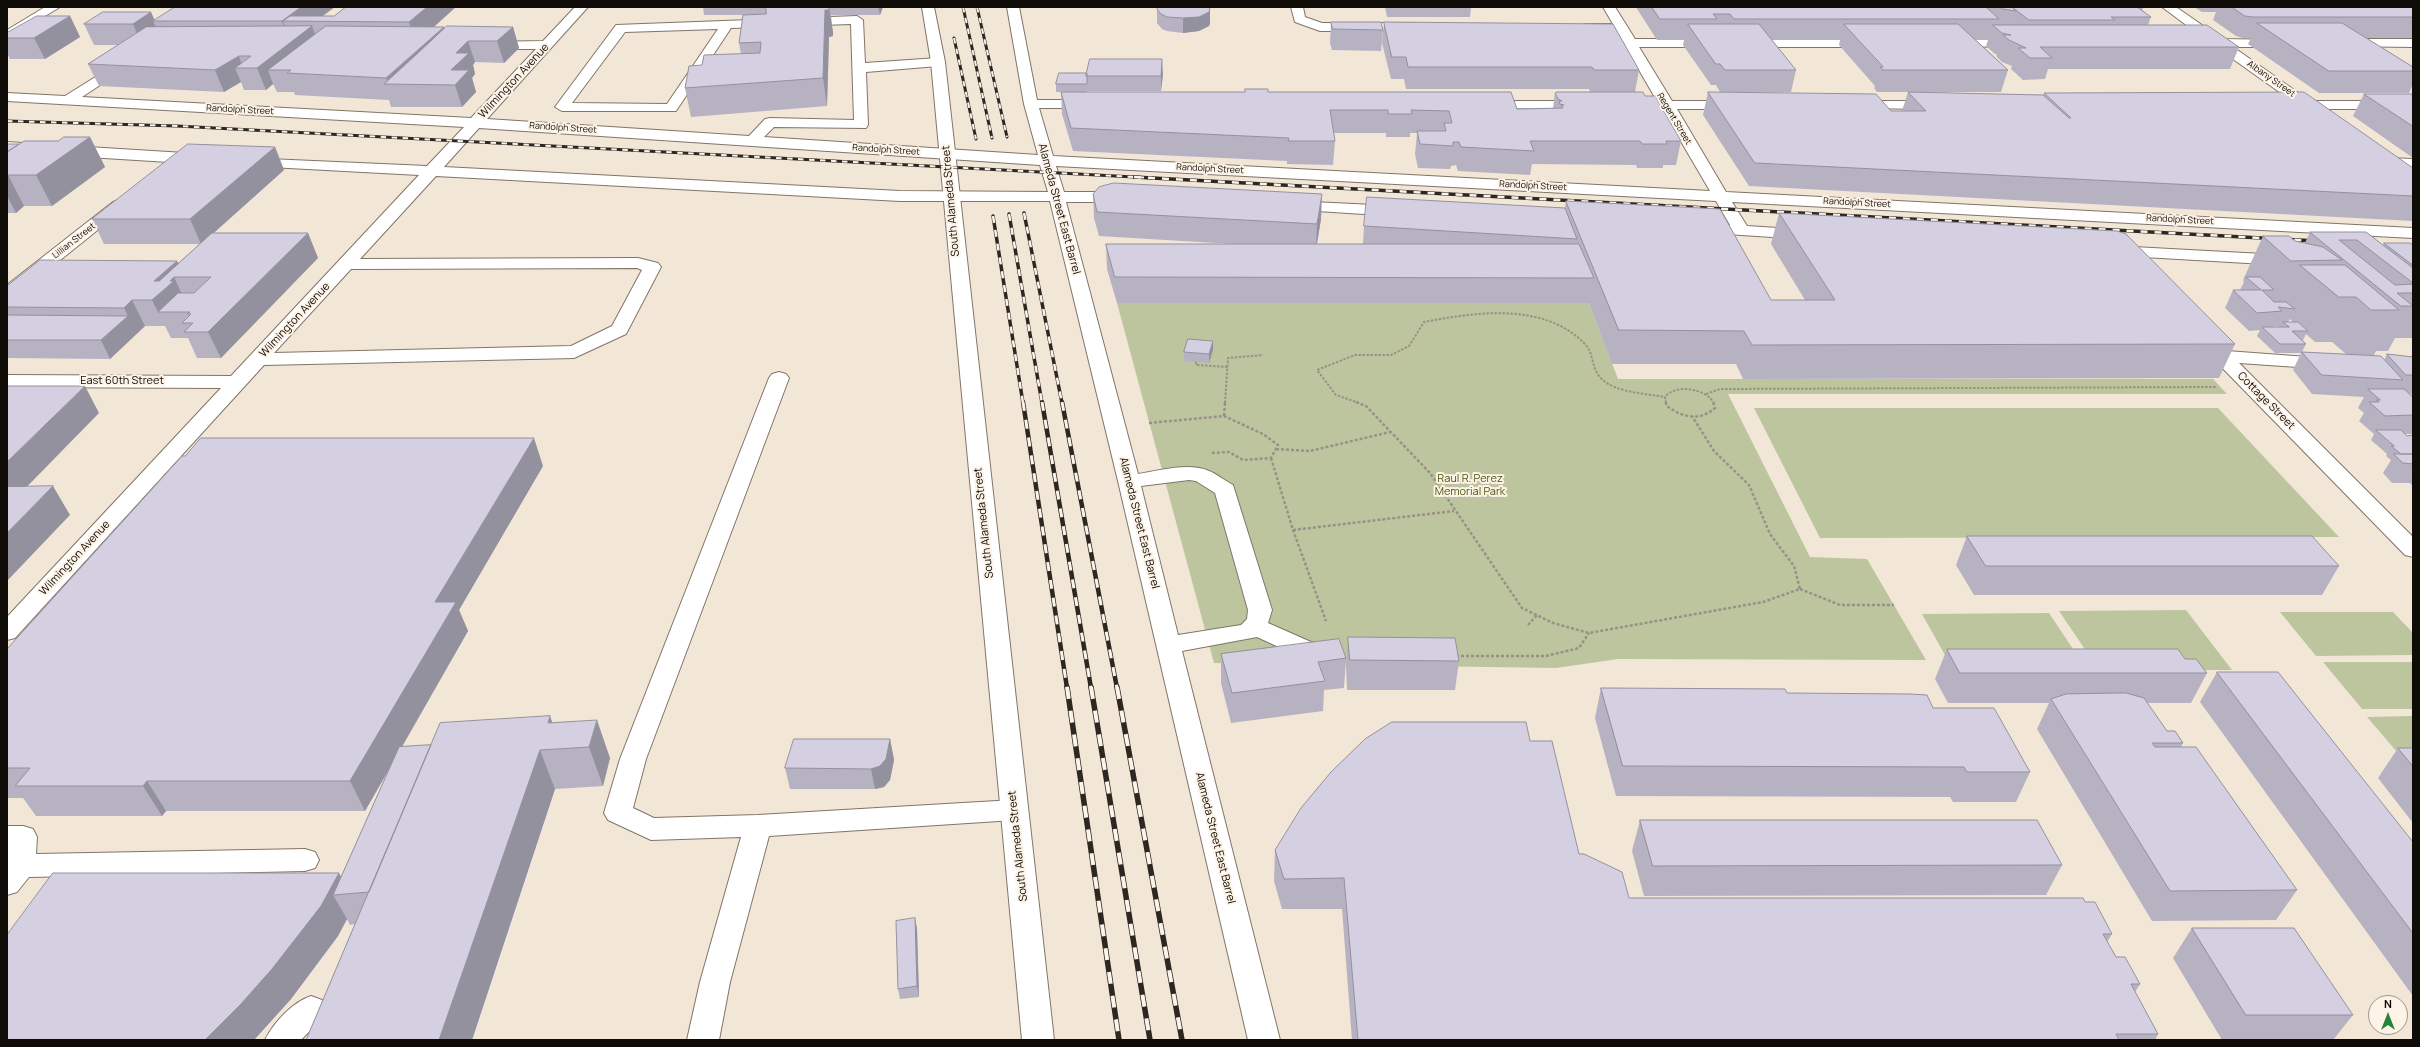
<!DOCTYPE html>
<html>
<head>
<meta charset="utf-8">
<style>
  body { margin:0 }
  #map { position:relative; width:2420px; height:1047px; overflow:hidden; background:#f2e6d7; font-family:Manrope,sans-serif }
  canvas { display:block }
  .frame { position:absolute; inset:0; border:8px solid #0f0b07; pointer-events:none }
  .north { position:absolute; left:2368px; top:995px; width:40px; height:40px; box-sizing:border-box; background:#fdf3e7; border:1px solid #9e968d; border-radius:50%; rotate:0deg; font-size:11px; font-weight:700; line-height:16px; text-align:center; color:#0f0b07 }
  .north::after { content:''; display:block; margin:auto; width:14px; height:18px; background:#248538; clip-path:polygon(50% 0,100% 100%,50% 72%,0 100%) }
</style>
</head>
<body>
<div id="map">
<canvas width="2420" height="1047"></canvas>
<div class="frame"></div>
<div class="north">N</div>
</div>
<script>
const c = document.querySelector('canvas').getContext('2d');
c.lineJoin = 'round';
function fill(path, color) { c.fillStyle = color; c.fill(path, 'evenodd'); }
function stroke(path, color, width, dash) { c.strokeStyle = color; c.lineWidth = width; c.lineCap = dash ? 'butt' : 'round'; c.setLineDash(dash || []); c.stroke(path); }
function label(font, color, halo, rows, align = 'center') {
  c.font = font + ' Manrope,sans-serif'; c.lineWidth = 4; c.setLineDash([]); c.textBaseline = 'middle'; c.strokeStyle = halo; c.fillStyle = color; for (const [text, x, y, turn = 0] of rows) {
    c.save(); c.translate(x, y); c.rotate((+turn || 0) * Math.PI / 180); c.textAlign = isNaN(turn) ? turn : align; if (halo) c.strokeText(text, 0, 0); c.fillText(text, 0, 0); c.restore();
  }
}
const green = new Path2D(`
  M1117,303H1589L1618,379H2213L2227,394H1728L1810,557L1867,559L1926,660L1618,659L1556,668L1214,663Z
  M1754,408H2218L2339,537L1820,538Z
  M2186,610L2232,670H2099L2059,611Z
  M2280,612H2393L2413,633V655L2316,656Z
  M2049,613L2089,673H1955L1922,614Z
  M2323,662H2413V709H2362Z
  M2413,716V767H2410L2367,717Z`);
const pathFar1 = new Path2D(`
  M1196,362V365L1227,367
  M1706,394L1720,389L2217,387
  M1225,403L1228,358L1263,355
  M1359,403L1336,395L1317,370L1355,355H1391L1409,346L1424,322C1476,312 1543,302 1584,343C1593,352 1591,360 1596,371C1606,393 1644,393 1665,397
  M1666,403L1665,397C1676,383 1706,389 1714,403`);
const path = new Path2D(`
  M1356,402L1366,406L1430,473L1522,608L1553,623L1589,633L1763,602L1800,589L1794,566L1770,534L1749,485L1714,451L1692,416
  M1666,402V405C1680,417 1700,422 1715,408L1713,402
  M1224,416L1225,402
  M1149,423L1224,416L1263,434L1278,445L1271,458L1243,460L1229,452L1210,453
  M1276,449L1310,451L1390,432
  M1271,458L1293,530L1326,621
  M1293,530L1454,511
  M1800,589L1840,605H1894
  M1528,625L1537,615
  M1456,656H1546L1579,648L1589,633`);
const minor = new Path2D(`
  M45,7H60L7,39V30Z
  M575,7H588L487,119L749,136L765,119L770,118L854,120L851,24L731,28L676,111H562L555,107L616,25L857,16L863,20L865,63L938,58L945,62L938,66L866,72L868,125L866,128L774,127L764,137L1038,155L1024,104L1007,7H1019L1037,100H1092L1099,104L1092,108H1039L1053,156L1710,191L1662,109H1630L1623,105L1630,101H1657L1617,32H1584L1578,28L1584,24H1613L1603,7H1615L1635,39H1868L1875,43L1868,47H1639L1672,101H1736L1743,105L1736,109H1677L1726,192L2413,228V238L1732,202L1747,226L1809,230L1811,234L1809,238L1803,239L1695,232L1693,228L1695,224L1730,225L1716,201L1056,166L1064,192H1124L1130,194L1132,197L1130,200L1124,202H1066L1138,474C1158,471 1189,462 1209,471C1217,474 1225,481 1233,485L1272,610L1268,623L1311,642L1334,647L1337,653L1334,659L1325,661L1296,655L1257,637L1182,651L1280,1040H1248L1118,481L1050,201H900L436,176L360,259L638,258L658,263L661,267L626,334L574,358L264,365L15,638L7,640V617L221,388L7,387V375L231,376L419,175L251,166L243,161L246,158L427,166L464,127L7,101V93L65,96L121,61L128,65L126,68L82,97L471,118L536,49H489L482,45L484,42L543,41ZM718,29L667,104L572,103L625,32ZM479,128L1040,165L1048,192L900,191L444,167ZM637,268L642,270L612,326L571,346L274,353L351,269ZM1189,480L1196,481L1215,493L1248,610L1247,619L1241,625L1178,635L1141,486Z
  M1291,7H1303L1305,17L1322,23H1414L1420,27L1414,31H1320L1295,22Z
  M2162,7H2176L2222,39L2285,40L2287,43L2285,46L2280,47H2233L2310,101H2413V109H2317L2311,112L2287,108L2285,105L2292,101L2216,47L2197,46L2195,43L2197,40L2205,39Z
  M1950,39H2018L2025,43L2018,47L1945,46L1943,43Z
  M2344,39H2413V47L2339,46L2337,43L2339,40Z
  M1486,101H1584L1591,105L1584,109L1481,108L1479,105L1481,102Z
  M1856,101H1934L1941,105L1934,109L1851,108L1849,105L1851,102Z
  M7,142L201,154L209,159L201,164L7,152Z
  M2389,158L2413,159V169L2384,166L2381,163L2384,160Z
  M119,200L125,202L127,205L125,208L13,298L7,299V285L113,202Z
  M1292,201L1395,206L1401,208L1403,211L1401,214L1395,216L1286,209L1284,206L1286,203Z
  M2115,246L2282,255L2288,256L2291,260L2288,264L2282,265L2109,255L2107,251L2109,247Z
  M2205,333L2212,335L2227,351L2334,359L2337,363L2334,367L2327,369L2239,363L2413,537V557L2405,555L2198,343L2196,339L2198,335Z
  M779,372L786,374L789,378L646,759L633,808L654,818L758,815L1014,800L1024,803L1028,810L1024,817L1014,820L769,836L730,982L719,1040H687L700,982L741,837L651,840L608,820L604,813L620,759L769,378L772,374Z
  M7,826H23L33,829L37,837L36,854L305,849L315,852L319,860L315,868L305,871L29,877L17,892L7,895Z
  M311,996L322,1000L326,1009L322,1018L301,1040H265C274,1022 293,1002 311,996Z`);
const major = new Path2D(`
  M922,7H934L945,62L1054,1040H1022L931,62Z`);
const railFar3 = new Path2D(`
  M963,7L992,138
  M977,7L1007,137
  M954,38L976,139
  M7,121L177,126L1153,178`);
const railFar2 = new Path2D(`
  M1134,177L2317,241
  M1024,213L1062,403
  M1009,214L1042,403
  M993,216L1023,403`);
const railFar1 = new Path2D(`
  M1023,402L1067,688
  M1042,402L1091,688
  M1062,402L1117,688`);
const rail = new Path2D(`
  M1067,687L1119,1040
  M1091,687L1150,1040
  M1117,687L1182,1040`);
const wall = new Path2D(`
  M346,7L445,29L513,27L519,48L504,63L475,62L473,65L475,74L472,78L476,92L462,107H391L389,100L295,95L294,92H277L273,84L266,90H244L241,82L224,92L99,86L88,64L118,45H94L84,24L151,12L154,20L334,16Z
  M703,7H883L880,15H831L833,36L829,37L827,106L691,117L685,88L702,65L741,54L739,43L746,15H704Z
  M1385,7H1471L1470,17H1387Z
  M1636,7H2144L2142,10L2151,17L2148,25L2239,47L2230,69H2048L2045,79L2023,80L2011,69L2012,66L2002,62L1996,56L1997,54H1995L1986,46L1988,40H1976L2008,70L2001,92H1877L1874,88L1875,86L1839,45L1840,40H1772L1796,70L1791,92H1720L1716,85H1711L1683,45L1684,40H1657Z
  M2194,7H2413V38H2366L2413,67V84L2409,93H2319L2248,44L2251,38H2243L2236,36L2213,20L2216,12H2202Z
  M1157,9L1210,23L1209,26L1199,31L1183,33L1167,31L1162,29L1157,23Z
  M70,16L80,37L45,59H10L7,53V33Z
  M1331,22L1383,30L1381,51L1332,50L1330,43Z
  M1384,22L1639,70L1635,92L1645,96L1681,141L1676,165H1663V168H1637L1636,165L1532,164L1530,175L1458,171L1456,165L1451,166L1450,169L1418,168L1415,154L1417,133H1410V137H1386V133H1333L1335,141L1333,165L1287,164V161L1073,151L1062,114L1061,92H1056V84L1059,73L1163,74L1161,91H1087V92H1268L1517,109L1553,108L1555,93L1590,92L1589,89H1406L1404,79H1391L1382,43Z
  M1708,92L1891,111H1902L1908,92L2043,95L2044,93L2413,168V221L1749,186L1703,115Z
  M2364,94L2413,95V158L2353,116Z
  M90,137L105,167L52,206H24L16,213H7V144H19L58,141Z
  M275,147L284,170L214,233H308L318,258L221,358H197L188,338H171L165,326H145L110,359L7,358V286L177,261L178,263L200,244H104L92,219Z
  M1093,194L1321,219L1317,244H1363L1364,226L1565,208L1566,201L1771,300H1805L1771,244L1779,213L2235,344L2219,378L1743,379L1736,364H1612L1589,303H1117L1107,269L1106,244H1232L1099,236L1094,218Z
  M2310,232H2366L2383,245L2384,243L2413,245V338H2395L2388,351H2376L2374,355H2362L2384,360L2387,354L2413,357V394H2410L2413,397V434H2405L2407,436L2413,435V486L2410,483H2392L2383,473L2391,460L2386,456L2387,454L2371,440L2374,434L2359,421L2364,413L2358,408L2364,397L2312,394L2293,370L2301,353H2275L2257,336L2260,330L2249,331L2225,308L2233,290H2240L2244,282L2243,280L2263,236L2305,243ZM2290,319L2293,322H2288ZM2275,326L2281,327H2274ZM2306,334L2315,342H2332L2346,354L2302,352L2306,344L2302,340H2303Z
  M1213,350L1209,363L1184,361V352Z
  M543,466L459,610L468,631L402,747L431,745L552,723L610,758L603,786L555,789L472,1040H306L355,924L350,925L347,919L338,936L291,999L254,1040H7L341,877L389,770L365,811H166L162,816H36L23,798H7V649Z
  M1967,536L2339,566L2322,595H1974L1956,565Z
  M1348,637L1459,661L1455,690H1347L1346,667Z
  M1947,649L2185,659L2207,673L2191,703H2147L2167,731L2183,743L2181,747L2297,890L2276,920L2152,921L2037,729L2049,703H1948L1935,679Z
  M1221,654L1346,658L1344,688L1324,690L1323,711L1231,723L1221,683Z
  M2217,672L2413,842V996L2200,702Z
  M1601,688L1787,693L1933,708L2030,772L2016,802H1953L1950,797L1616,796L1595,718Z
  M890,739L894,760L890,780L884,787L875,789H790L785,768Z
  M1530,741L1579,854L1629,898L2085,902L2112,934L2107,942L2116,957L2140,984L2135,992L2158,1034L2155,1040H1352L1342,909H1282L1274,881L1275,850Z
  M2398,748H2413V823L2378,778Z
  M1640,820L2062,865L2046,895L1644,896L1632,851Z
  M915,918L917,929L919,997L900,999L898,989Z
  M2192,928L2353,1015L2333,1040H2222L2173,958Z`);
const shadedWall = new Path2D(`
  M301,7H335L316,21H283L290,41L289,42L282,21Z
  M427,7H456L416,43L409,22Z
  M829,7L833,32V36L829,37L827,106L823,78L825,10Z
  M878,7H883L880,15Z
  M1210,9V23L1209,26L1199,31L1183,33V18Z
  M151,12L155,21H153L159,33L142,45L133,24Z
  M70,16L80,37L45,59L34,38Z
  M312,26L320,47L268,70L273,84L266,90L257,68Z
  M444,27L451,48L388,84L386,78Z
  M513,27L519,48L504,63L497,41Z
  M468,41L475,62L473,65L475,74L472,78L476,92L462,107L455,85L451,70L456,53Z
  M239,56L243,68H235L241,82L224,92L215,70Z
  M1162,59L1163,74L1161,91V76Z
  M90,137L105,167L52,206L36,175Z
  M275,147L284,170L201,244L190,219Z
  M8,175L24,206L16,213L7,196V176Z
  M1322,194L1321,219L1316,249L1317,224Z
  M308,233L318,258L221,358L208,332Z
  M177,261L185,277H174L186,303L158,312L152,300L154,281Z
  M132,300L145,326L110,359L101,340L128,316L124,308Z
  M1213,341V350L1209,363V354Z
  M85,386L99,413L10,504L7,499V462Z
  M534,438L543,466L459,610L468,631L365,811L350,781L435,602Z
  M53,486L70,515L7,581V533Z
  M550,716L562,749L548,723Z
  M597,720L610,758L603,786L589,747Z
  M890,739L894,760L890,780L884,787L875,789L871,769Z
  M540,750L555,789L472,1040H439Z
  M147,781L166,811L162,816L143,786Z
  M339,873L350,893L333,895L347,919L338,936L291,999L254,1040H205Z
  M915,918L917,929L919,997L917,986Z`);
const building = new Path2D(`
  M175,7H301L282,21H153Z
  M346,7H427L409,22L283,21L290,16H334Z
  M766,7H829V10H825L823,78L685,88L689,66L702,65L704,55L760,53L761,42L739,43L743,15L766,14Z
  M1159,7H1208L1210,9L1209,12L1199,17L1183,18L1167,17L1161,14L1157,9Z
  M1652,7H1986L1999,19H1734L1730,14H1713L1717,19H1660Z
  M2000,7H2137L2151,17H2111L2115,20H2029L2013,8L2016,11L2003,9Z
  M2232,7H2413V17H2252L2245,16Z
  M103,12H151L133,24H84Z
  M37,16H70L34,38H7V33Z
  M1331,22H1381L1383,30L1333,29Z
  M1384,22L1613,24L1639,70H1594L1592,67H1408L1406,57H1392Z
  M2257,23H2342L2413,67V71H2329Z
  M1688,24H1759L1796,70H1725L1720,64H1716Z
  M1844,24H1958L2008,70H1883L1880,67H1883Z
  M1993,25H2207L2239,47H2040L2052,58H2030L2018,48H2026L2009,40L2003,35H2011L2002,33Z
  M312,26L257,68H235L251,56H239L215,70L88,64L146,27Z
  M326,26L444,27L386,78L287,73L291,70H268Z
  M447,26L513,27L497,41H468L456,53H469L451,70H469L455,85L384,84L418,53Z
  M1090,59H1162L1161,76H1086Z
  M1059,73H1087V84H1056Z
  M1245,89H1268V92H1511L1517,109L1563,108L1561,105H1564L1560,104L1559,101H1562L1558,99L1555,93L1557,92H1643L1645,96H1655L1681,141H1666L1667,144H1642L1640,141H1530L1534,151L1461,147L1459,142H1453V146L1420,144L1417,131H1446L1444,123H1452L1449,111L1411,110L1412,114H1388V110H1330L1335,141H1288L1289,138L1071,128L1061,92H1245Z
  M1708,92L1876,94L1891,111H1926L1908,92L2043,95L2069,118H2071L2044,93L2304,92L2413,168V196L1755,163Z
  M2364,94H2411L2413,95V126Z
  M64,137H90L36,175H8L7,176V152L24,141H58Z
  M7,144H19L7,152Z
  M188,144L275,147L190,219H92Z
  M1114,183L1322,194L1317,224L1097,212L1093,194L1099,187Z
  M1367,197L1565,208L1577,239L1364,226Z
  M1566,201L1720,209L1771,300H1835L1779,213L2117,231L2126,234L2235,344L1752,345L1744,331L1619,330Z
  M2310,232H2366L2413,268V283L2357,240H2339L2395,285L2413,284V293H2397L2413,306H2401Z
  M212,233H308L208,332H184L193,323H182L191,314H187L190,312H158L178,293H194L211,277H174L170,281H174L152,300H132L124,308L7,307V286L40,260L177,261L154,281H159Z
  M2263,236H2289L2295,241L2323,247L2342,260L2291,261Z
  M2384,243H2410L2413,245V265Z
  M1106,244H1579L1594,278L1115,277Z
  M2300,265H2345L2399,310H2371L2356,297H2339Z
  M2246,277H2260L2274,290H2262L2274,302H2286L2295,309L2278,307L2282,311L2257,313L2233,290H2261Z
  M7,315L128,316L101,340H7Z
  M2283,322H2298L2308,331H2292L2306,344H2280L2262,327H2289Z
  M1188,339L1213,341L1209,354L1184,352Z
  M2302,352L2381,356L2403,380L2322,375Z
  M2387,354L2413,357V375H2406Z
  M7,386H85L7,462Z
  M2368,389H2404L2413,397V415L2385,416L2369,402H2379L2376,400H2380Z
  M2376,430H2401L2407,436L2413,435V454H2401L2391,446H2394Z
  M201,438H534L435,602H456L350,781H147L143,786H15L30,768H7V649L182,456H185Z
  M2394,454H2413V464L2403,463Z
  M53,486L7,533V487Z
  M1967,536H2312L2339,566H1986Z
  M1348,637L1455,638L1459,661L1350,660Z
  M1339,639L1346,658L1318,662L1325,681L1232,693L1221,654Z
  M1947,649H2178L2185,659H2196L2207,673H1960Z
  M2217,672H2278L2413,842V933Z
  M1601,688L1785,689L1787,693L1910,694L1927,695L1933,708H1994L2030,772H1967L1964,767L1623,766Z
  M2126,693L2144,698L2167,731H2175L2183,743H2152L2155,747H2196L2297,890L2170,891L2051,699L2066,694Z
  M550,716L548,723L597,720L589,747L540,750L439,1040H306L440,723Z
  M1392,722H1526L1530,741H1552L1579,854H1584L1622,872L1629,898H2083L2085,902H2095L2112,934H2103L2116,957H2125L2140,984H2131L2158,1034H2116L2119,1040H1358L1344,878L1284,879L1275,850L1301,808L1331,772L1365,739Z
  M794,739H890L886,759L880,766L871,769L785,768Z
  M431,745L369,892L333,895L399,747Z
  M2398,748H2413V766Z
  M1640,820H2037L2062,865L1653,866Z
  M53,873H339L321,906L272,969L241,1004L205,1040H7V935Z
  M915,918L917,986L898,989L896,921Z
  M2192,928H2294L2353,1015H2246Z`);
const farStreetnames = [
  ["Albany Street",2271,79,35],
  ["Randolph Street",240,110,3],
  ["Regent Street",1674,119,59],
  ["Randolph Street",563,128,4],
  ["Randolph Street",886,150,4],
  ["Randolph Street",1210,169,3],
  ["Randolph Street",1533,186,3],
  ["Randolph Street",1857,203,3],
  ["Randolph Street",2180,220,3],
  ["Lillian Street",74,241,-38]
];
const streetNames = [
  ["Wilmington Avenue",514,81,-47],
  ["South Alameda Street",951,201,-95],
  ["Alameda Street East Barrel",1059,209,75],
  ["Wilmington Avenue",295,320,-47],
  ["East 60th Street",122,381],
  ["Cottage Street",2266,401,45],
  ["South Alameda Street",984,523,-96],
  ["Alameda Street East Barrel",1139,523,76],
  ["Wilmington Avenue",75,558,-47],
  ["Alameda Street East Barrel",1215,838,76],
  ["South Alameda Street",1018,846,-96]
];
const parkNames = [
  ["Raul R. Perez",1470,479],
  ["Memorial Park",1470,492]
];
fill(green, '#bdc59f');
stroke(minor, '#807568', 2);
stroke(major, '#807568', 2);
stroke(pathFar1, '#9a9186', 2, [2.5, 1.5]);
stroke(path, '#9a9186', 2.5, [3, 2]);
fill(minor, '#fff');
fill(major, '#fff');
stroke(railFar3, '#2c2722', 3);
stroke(railFar2, '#2c2722', 3.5);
stroke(railFar1, '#2c2722', 4.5);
stroke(rail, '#2c2722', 5.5);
stroke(railFar3, '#fdf3e7', 2, [5.5]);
stroke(railFar2, '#fdf3e7', 2.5, [7]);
stroke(railFar1, '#fdf3e7', 3, [9]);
stroke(rail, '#fdf3e7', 4, [12]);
fill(wall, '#b6b2c2');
fill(shadedWall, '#94919e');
fill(building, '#d4cfe1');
stroke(building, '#94919e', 1);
label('9px', '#0f0b07', '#fdf3e7', farStreetnames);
label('11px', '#0f0b07', '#fdf3e7', streetNames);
label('11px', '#4e5710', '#fdf3e7', parkNames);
</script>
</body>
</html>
